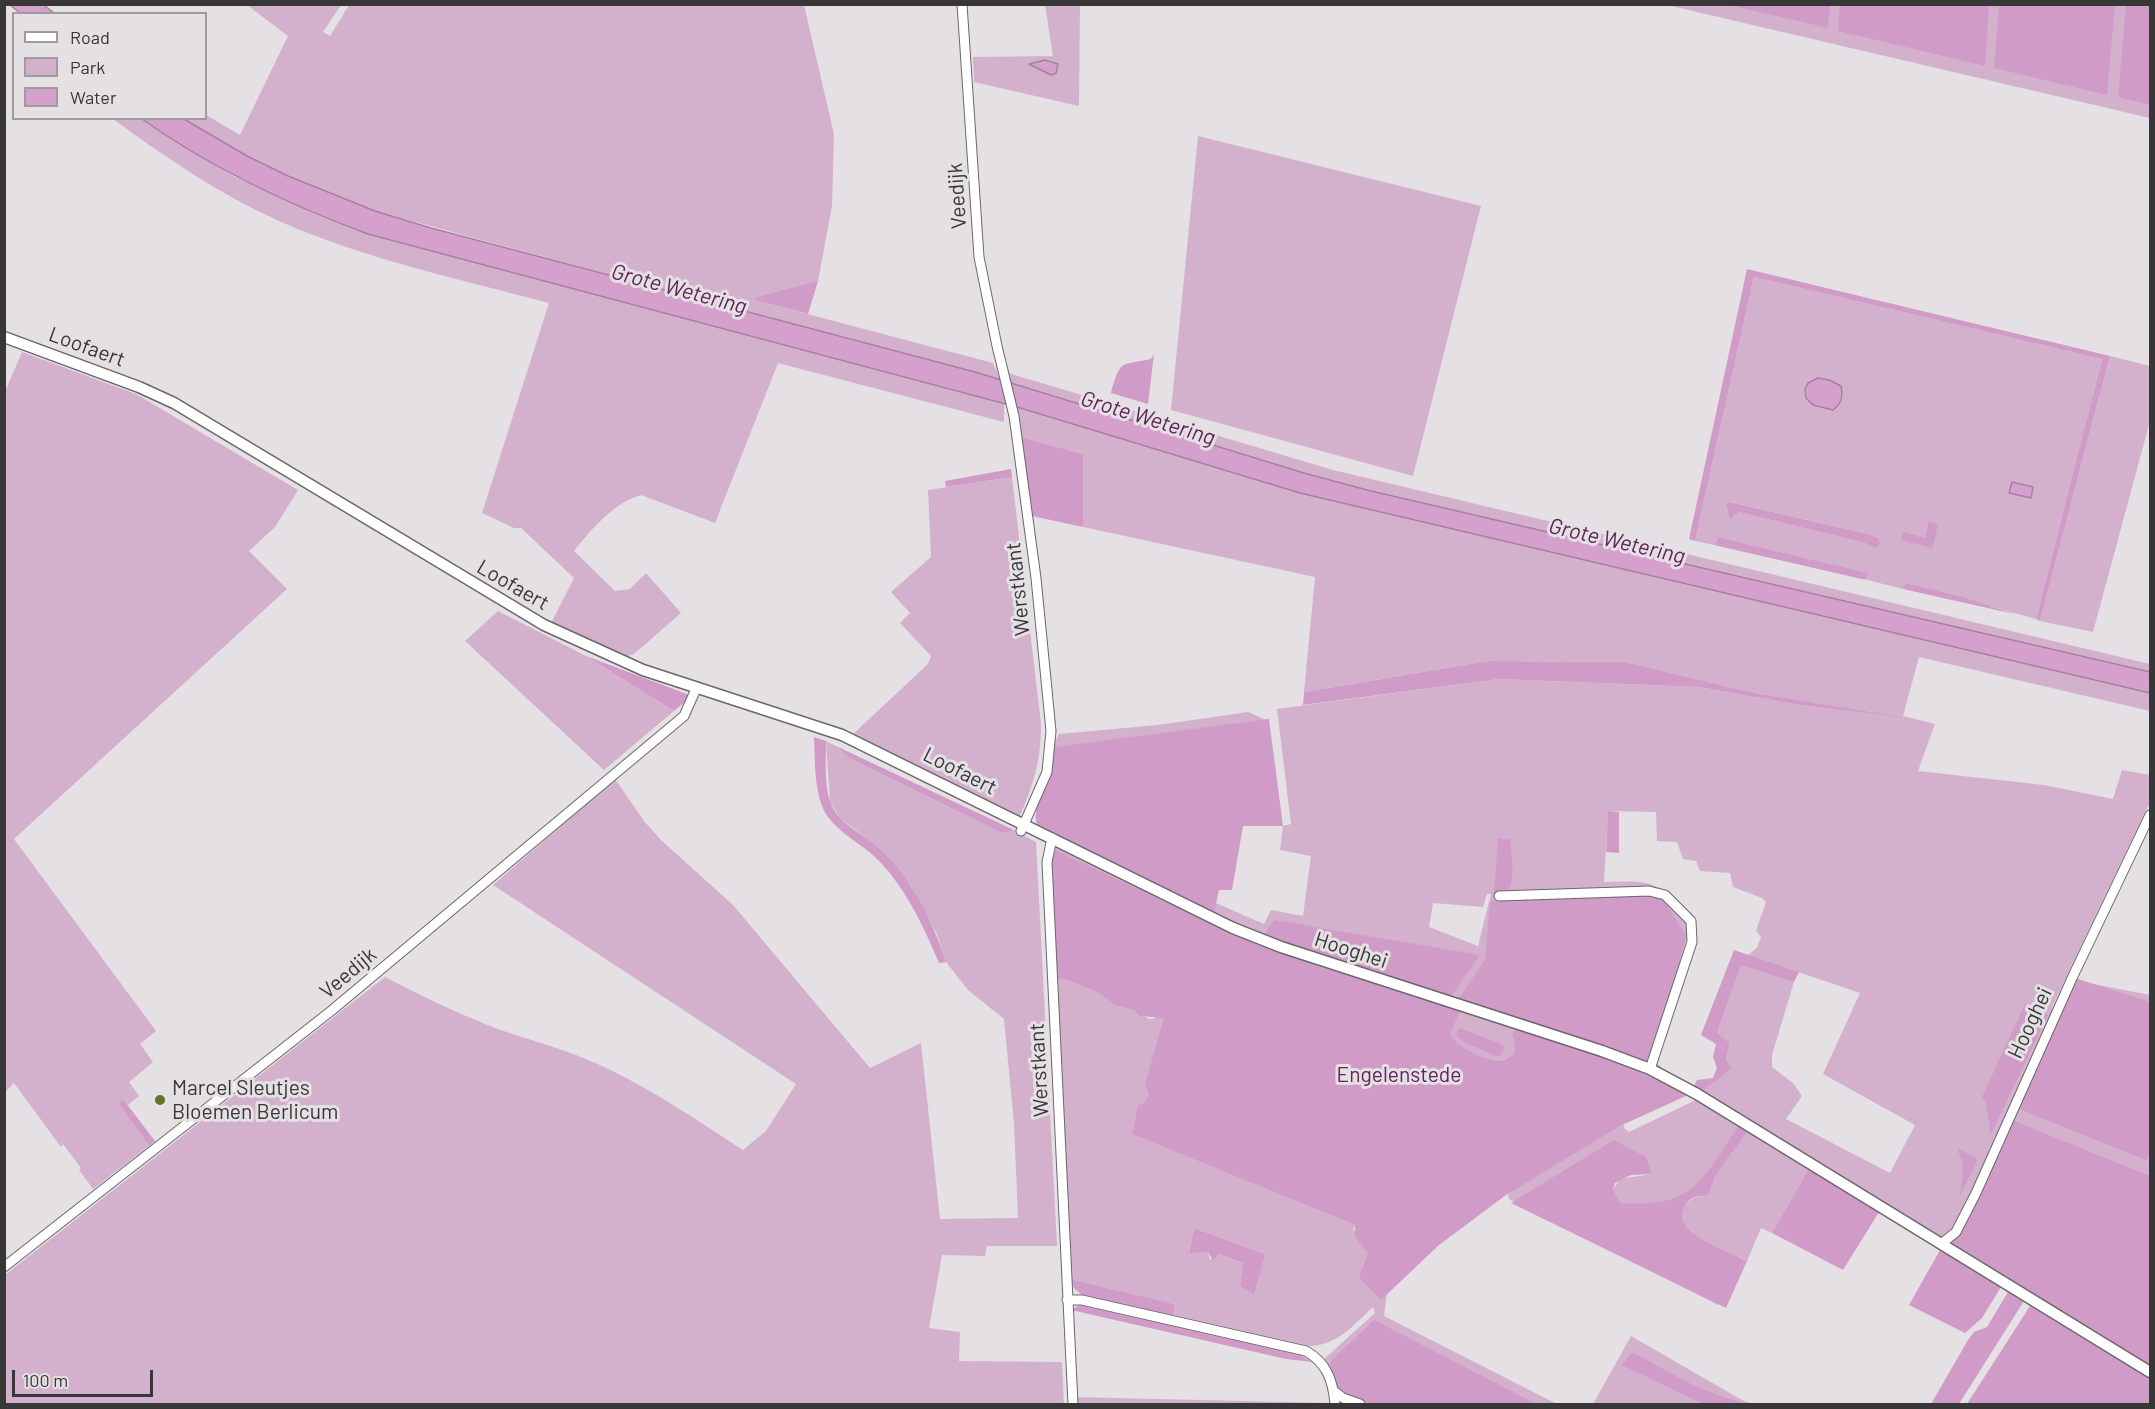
<!DOCTYPE html>
<html>
<head>
<meta charset="utf-8">
<style>
  body { margin:0 }
  #map { position:relative; width:2155px; height:1409px; overflow:hidden; background:#e4e0e3; font-family:Barlow,sans-serif }
  canvas { display:block }
  .frame { position:absolute; inset:0; border:6px solid #383738; pointer-events:none }
  .legend { position:absolute; left:12px; top:12px; width:195px; height:108px; box-sizing:border-box; background:#e4e0e3; border:2px solid #9f9c9f; margin:0; padding:8px 10px; list-style:none; font-size:18px; color:#383738 }
  .legend li { display:flex; align-items:center; gap:12px; height:30px }
  .legend b { width:30px; border:2px solid #9f9c9f }
  .scale { position:absolute; left:12px; top:1370px; width:141px; height:27px; box-sizing:border-box; border:3px solid #383738; border-top:0; padding-left:8px; font-size:18px; line-height:21px; white-space:nowrap; color:#383738; -webkit-text-stroke:4px #e4e0e3; paint-order:stroke }
</style>
</head>
<body>
<div id="map">
<canvas width="2155" height="1409"></canvas>
<div class="frame"></div>
<ul class="legend">
<li><b style="height:8px;background:#fff"></b>Road</li>
<li><b style="height:16px;background:#d3b1cd"></b>Park</li>
<li><b style="height:16px;background:#d6a0cc"></b>Water</li>
</ul>
<div class="scale">100 m</div>
</div>
<script>
const c = document.querySelector('canvas').getContext('2d');
c.lineJoin = 'round';
function fill(path, color) { c.fillStyle = color; c.fill(path, 'evenodd'); }
function stroke(path, color, width, dash) { c.strokeStyle = color; c.lineWidth = width; c.lineCap = dash ? 'butt' : 'round'; c.setLineDash(dash || []); c.stroke(path); }
function label(font, color, halo, rows, align = 'center') {
  c.font = font + ' Barlow,sans-serif'; c.lineWidth = 6; c.setLineDash([]); c.textBaseline = 'middle'; c.strokeStyle = halo; c.fillStyle = color; for (const [text, x, y, turn = 0] of rows) {
    c.save(); c.translate(x, y); c.rotate((+turn || 0) * Math.PI / 180); c.textAlign = isNaN(turn) ? turn : align; if (halo) c.strokeText(text, 0, 0); c.fillText(text, 0, 0); c.restore();
  }
}
const green = new Path2D(`
  M247,5H341L323,32L330,36L349,5H804L834,134L832,206L818,281L754,300L993,363L1001,381L375,211L288,176L247,156L184,119L206,118V115L240,135L288,36Z
  M1045,5H1080L1079,106L974,82L973,57L1053,56Z
  M1667,5H2150V118Z
  M113,119H142L235,177L323,217L368,234L1004,404V422L778,363L715,523L641,495C613,503 592,529 574,551L615,591L630,589L646,573L681,613L634,654L625,657L550,625L574,578L521,528H514L482,513L549,303C459,279 365,259 279,221C219,194 165,157 113,119Z
  M1198,136L1481,206L1413,476L1171,410Z
  M1754,277L2102,359L2036,619L1905,583L1903,589L1867,580V573L1718,537L1714,545L1695,541ZM1731,502L1868,534L1878,538L1873,548L1865,543L1738,512L1726,504Z
  M22,352L136,394L298,490L275,527L249,551L287,589L14,839L156,1031L140,1044L153,1062L129,1082L139,1096L128,1105L123,1099L118,1103L149,1146L93,1189L79,1170L81,1168L63,1144L61,1147L14,1083L5,1092L4,394Z
  M2110,356L2150,366V421L2093,632L2040,621Z
  M1008,373L1333,470L2150,664V672L1371,491L1304,473L1012,384Z
  M1017,407L1300,493L2150,693V711L1919,657L1903,716L1935,724L1918,771L2044,785L2113,799L2122,770L2150,775V802L2051,1009L2088,983L2150,995V1293L2055,1253L1936,1235L1703,1091L1731,1068L1726,1060L1730,1043L1717,1033L1741,964L1794,982L1772,1055V1067L1793,1083L1802,1096L1786,1119L1890,1173L1915,1125L1823,1074L1860,993L1748,955L1757,948L1761,937L1756,931L1766,902L1762,898L1733,887L1730,873L1700,871L1696,861L1683,859L1677,842L1657,841L1656,812L1608,811L1604,882C1657,880 1654,881 1692,918L1645,1051L1675,1081L1621,1109L1624,1128L1629,1132L1698,1099L1809,1168L1772,1233L1761,1228L1747,1261L1739,1257L1718,1305L1509,1199L1506,1181L1388,1284L1384,1316L1557,1404H1391L1336,1381L1324,1359L1375,1313L1373,1307C1350,1328 1336,1348 1302,1346L1173,1316L1175,1304L1070,1279L1053,978L1068,980L1099,993L1116,1006L1134,1010L1149,1019L1156,1018L1054,971L1049,833L1052,749L1059,734L1158,725L1248,712L1266,720L1232,876L1217,887L1211,901L1264,924L1271,910L1303,916L1311,856L1280,850L1283,826L1291,824L1277,709L1499,679L1699,687L1800,705L1884,714L1755,693L1625,662L1488,661L1304,692L1315,577L1083,527V454L1021,437ZM1487,894H1491L1478,946L1429,927L1433,903L1483,907ZM1133,1134L1370,1225L1353,1231L1355,1225ZM1735,1149L1715,1177L1708,1196C1694,1195 1689,1200 1682,1210L1677,1202L1707,1180ZM1958,1149L1978,1159L1961,1192L1963,1164ZM1648,1166L1652,1174L1620,1179L1613,1190L1614,1175ZM1194,1228L1265,1254L1240,1286L1243,1263L1219,1254L1210,1260L1208,1252H1189Z
  M1012,477L1041,724C1041,762 1034,782 1020,816L852,735L928,664L931,656L900,623L910,613L891,592L931,557L928,490Z
  M498,611L586,656L674,711L604,770L465,641Z
  M826,741L836,746L849,758L1002,833L1014,830L1036,842L1057,1246H987L985,1256L942,1255L929,1328L960,1332L959,1361L1062,1362L1064,1404H5V1275L385,977C421,996 459,1014 498,1029C523,1038 550,1045 576,1055C636,1078 689,1115 743,1150L766,1131L796,1084L493,885L615,779L644,821L661,840L733,905L870,1068L921,1043L940,1219L1018,1218L1014,1124L1004,1019L968,990L946,962L937,934L910,884L878,847L840,818L830,802Z
  M1631,1336L1742,1400L1753,1404H1593Z
  M1074,1397L1329,1403V1404H1075Z`);
const forest = new Path2D(`
  M1729,5H1830L1828,28Z
  M1840,5H1989L1985,66L1838,31Z
  M1999,5H2115L2107,95L1994,68Z
  M2126,5H2150V105L2118,97Z
  M1747,269L2110,356L2040,621L2036,619L2102,359L1754,277L1695,541L1689,539Z
  M818,281L808,314L754,300L757,297Z
  M1154,354L1148,404L1111,393C1121,359 1119,366 1151,359Z
  M1021,437L1083,454V527L1032,516Z
  M1011,469L1012,477L946,487L945,481Z
  M1730,502L1868,534L1878,538L1880,543L1878,547L1873,548L1865,543L1738,512L1730,519L1726,504Z
  M1929,521L1938,525L1932,548L1901,540L1903,532L1925,538Z
  M1718,537L1868,573L1866,580L1714,545Z
  M1905,583L1966,598L2014,614L1903,589Z
  M586,656L692,696L674,711Z
  M1488,661L1625,662L1755,693L1903,717L1800,705L1699,687L1499,679L1303,705L1304,692Z
  M1269,719L1283,826H1243L1232,890H1219L1214,913L1037,826C1031,805 1051,769 1055,747Z
  M814,737L826,741C826,760 824,783 830,801C837,824 863,833 879,848C912,879 932,919 946,962L939,963C923,925 905,886 875,857C858,841 831,829 822,806C814,785 815,758 814,737Z
  M836,746L1014,830L1002,833L849,758Z
  M1608,811L1619,812V853L1606,852Z
  M1498,838L1511,840C1510,860 1517,873 1508,892L1494,894Z
  M1053,849L1248,941L1320,967L1460,1011L1450,1034C1457,1048 1485,1061 1501,1061C1506,1061 1510,1057 1514,1054L1515,1041L1512,1035L1515,1029L1617,1061L1688,1095L1620,1126L1506,1195L1439,1245L1381,1300L1359,1278L1368,1253L1355,1237V1225L1132,1134L1138,1106L1145,1102L1149,1096L1145,1084L1164,1018L1140,1016L1134,1010L1116,1006L1099,993L1068,980L1053,978L1050,850Z
  M1658,891L1687,937L1651,1059L1647,1062L1457,1001L1485,960L1490,903L1493,901Z
  M1274,920L1480,955L1450,998L1356,970L1264,935Z
  M1734,950L1799,972L1794,982L1741,965L1717,1033L1730,1043L1726,1060L1732,1068L1703,1091L1694,1086L1697,1080L1713,1078L1717,1068L1713,1057L1716,1044L1701,1035Z
  M2075,978L2150,1002V1154L2146,1160L2017,1108Z
  M2025,1004L2048,1015L1991,1134L1986,1103L1982,1097Z
  M1459,1028L1499,1043L1504,1047L1501,1055L1495,1056L1460,1040L1456,1035Z
  M123,1099L155,1141L149,1146L118,1103Z
  M2012,1120L2150,1176V1367L1951,1244Z
  M1739,1125L1748,1130L1715,1177L1708,1196C1697,1195 1689,1197 1684,1208C1670,1233 1729,1252 1747,1261L1726,1308L1511,1203L1614,1140L1646,1157L1652,1174L1631,1175L1615,1183L1613,1190L1620,1203C1695,1208 1701,1181 1739,1125Z
  M1957,1148L1978,1159L1960,1196L1963,1164Z
  M1809,1168L1879,1212L1843,1270L1772,1233Z
  M1194,1228L1265,1254L1254,1294L1240,1286L1243,1263L1219,1254L1213,1261L1208,1252L1189,1253Z
  M1940,1250L2001,1287L1982,1318L1965,1333L1909,1305Z
  M1070,1279L1175,1304L1173,1316L1083,1296L1074,1288Z
  M2008,1292L2024,1301L1959,1404H1931L1968,1340L1974,1332L1987,1327Z
  M1080,1305L1296,1352L1312,1362L1286,1359L1071,1310Z
  M2030,1306L2150,1379V1404H1967Z
  M1374,1320L1536,1404H1369C1347,1396 1325,1391 1331,1361Z
  M1632,1352C1672,1374 1703,1393 1747,1404H1703L1622,1365Z`);
const water = new Path2D(`
  M10,5H44L54,13H20Z
  M1045,60L1058,64L1056,73L1051,75L1029,64Z
  M142,119H184L247,156L288,176L375,211L431,228L975,372L1304,473L1371,491L2150,672V693L1300,493L1017,407L368,234C287,204 211,168 142,119Z
  M1818,378L1829,380L1841,386C1843,396 1842,404 1833,410L1813,405L1806,398L1805,389L1808,383Z
  M2012,482L2033,487L2031,498L2009,493Z`);
const minor = new Path2D(`
  M962,4L979,257L997,346L1014,416L1036,578L1051,731L1047,772L1021,831
  M1052,838L1047,862L1073,1404
  M1499,896L1649,891L1665,895L1691,921L1692,942L1650,1069
  M1941,1244L1956,1232L1976,1193L2073,976L2150,815
  M4,1267L331,1011L684,716L696,689
  M1067,1300H1082L1306,1351C1327,1363 1333,1381 1335,1404
  M1334,1391L1343,1398L1360,1404`);
const tertiary = new Path2D(`
  M4,337L139,387L174,403L544,625L643,670L842,735L1233,928L1281,947L1602,1051L1650,1069L1697,1094L2150,1372`);
const markers = [
  [160,1100,6,"#5e7627"]
];
const streetNames = [
  ["Veedijk",957,196,-94],
  ["Loofaert",87,347,20],
  ["Loofaert",513,585,30],
  ["Werstkant",1018,589,-96],
  ["Loofaert",960,771,27],
  ["Hooghei",1351,950,18],
  ["Veedijk",348,973,-40],
  ["Hooghei",2030,1023,-65],
  ["Werstkant",1039,1070,-93]
];
const parkNames = [
  ["Engelenstede",1399,1075]
];
const poiNames = [
  ["Marcel Sleutjes",172,1088],
  ["Bloemen Berlicum",172,1112]
];
const waterNames = [
  ["Grote Wetering",679,289,15],
  ["Grote Wetering",1148,418,17],
  ["Grote Wetering",1617,541,13]
];
fill(green, '#d3b1cd');
fill(forest, '#d19bc8');
fill(water, '#d6a0cc');
stroke(water, '#a780a0', 1.5);
stroke(minor, '#6a676a', 11);
stroke(tertiary, '#6a676a', 13);
stroke(minor, '#fff', 9);
stroke(tertiary, '#fff', 10);
for (const [x, y, r, color] of markers) { const dot = new Path2D(); dot.arc(x, y, r, 0, 2 * Math.PI); c.fillStyle = color; c.fill(dot); stroke(dot, '#e4e0e3', 2); }
label('21px', '#383738', '#e4e0e3', streetNames);
label('21px', '#62235a', '#e4e0e3', parkNames);
label('21px', '#383738', '#e4e0e3', poiNames, 'left');
label('italic 22px', '#61225a', '#e4e0e3', waterNames);
</script>
</body>
</html>
